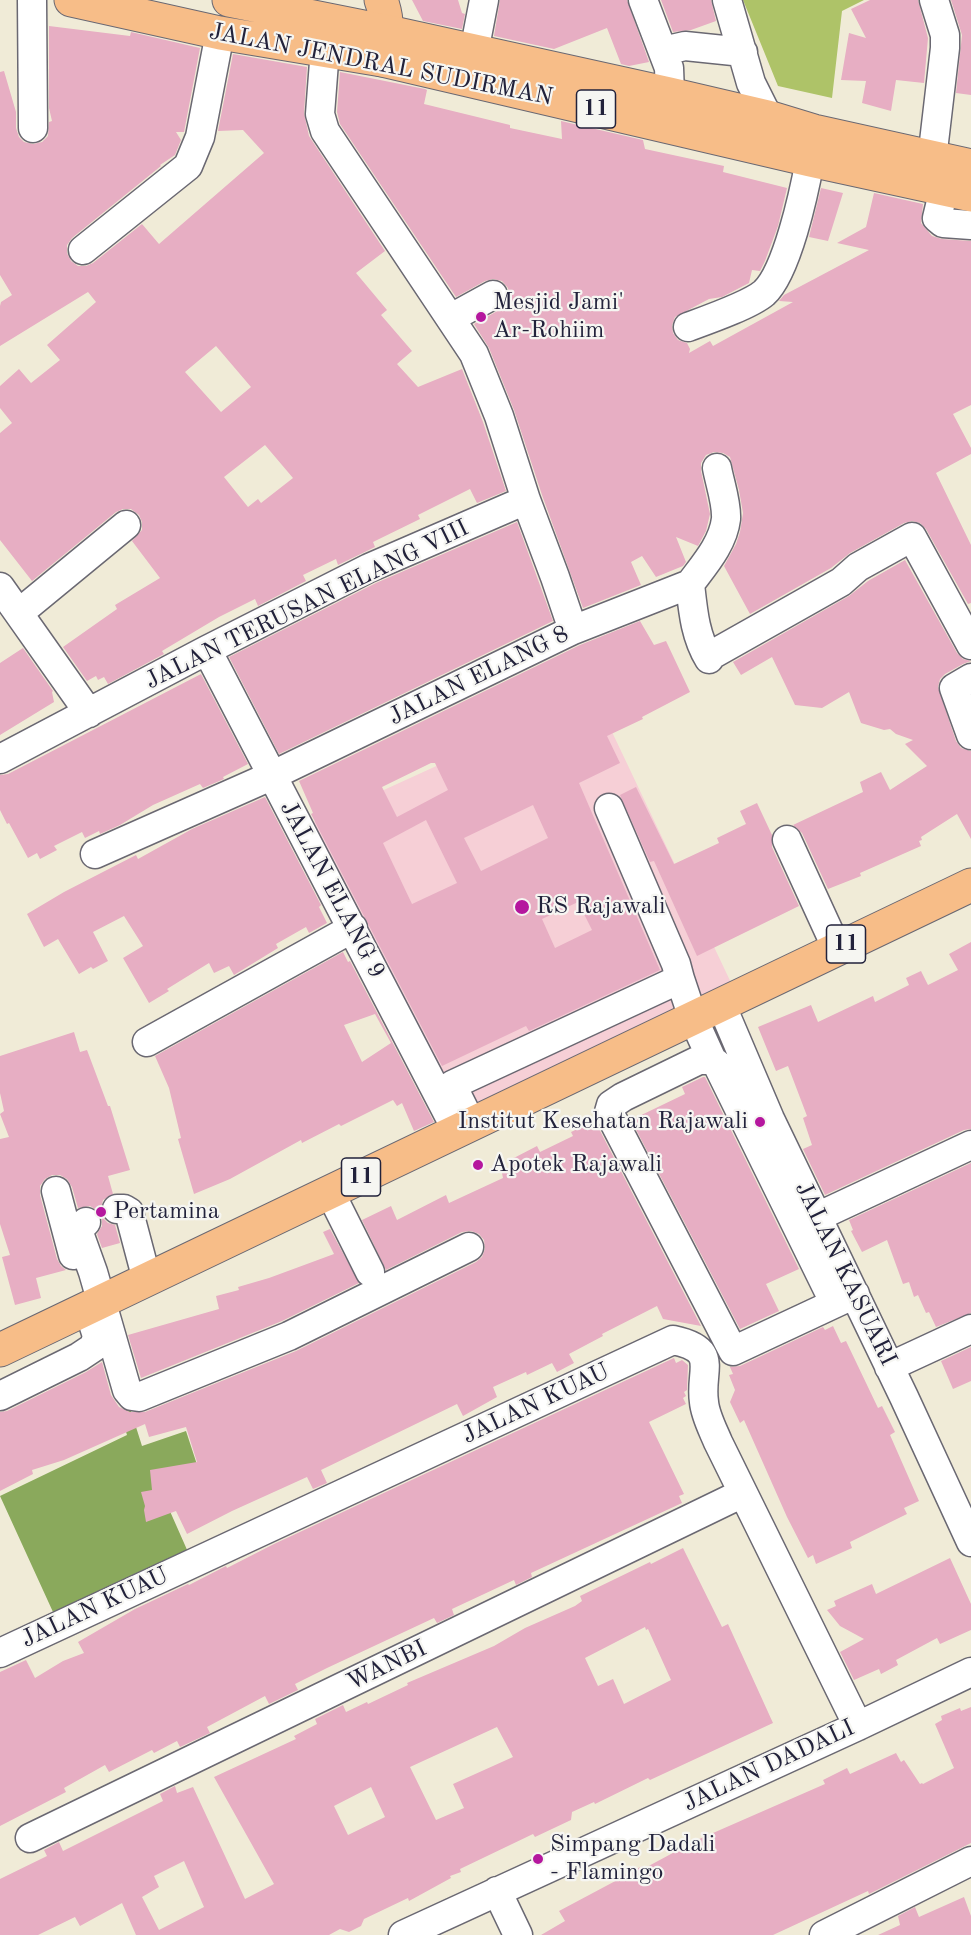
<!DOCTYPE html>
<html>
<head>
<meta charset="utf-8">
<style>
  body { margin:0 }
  canvas { display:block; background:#f0ebd7 }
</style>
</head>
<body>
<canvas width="971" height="1935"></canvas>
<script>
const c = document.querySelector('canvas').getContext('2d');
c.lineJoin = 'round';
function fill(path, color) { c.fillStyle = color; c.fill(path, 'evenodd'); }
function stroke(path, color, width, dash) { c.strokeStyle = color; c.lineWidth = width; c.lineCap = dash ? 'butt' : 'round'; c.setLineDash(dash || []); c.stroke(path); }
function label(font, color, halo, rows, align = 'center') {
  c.font = font + ' "Old Standard TT",serif'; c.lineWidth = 4.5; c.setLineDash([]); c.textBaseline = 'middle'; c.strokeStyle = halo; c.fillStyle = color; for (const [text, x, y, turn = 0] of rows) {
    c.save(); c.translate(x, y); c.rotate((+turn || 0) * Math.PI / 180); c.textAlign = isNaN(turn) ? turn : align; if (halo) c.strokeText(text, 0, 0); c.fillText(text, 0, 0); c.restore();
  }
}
const built = new Path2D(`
  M594,694L734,989L463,1119L305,826Z`);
const green = new Path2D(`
  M743,0H864L842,11L832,98L778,86Z`);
const forest = new Path2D(`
  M130,1408L142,1446L186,1431L203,1483L165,1500L188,1552L53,1612L0,1496L127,1435L120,1412Z`);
const building = new Path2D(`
  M412,0H458L462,13L465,14L462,29L423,21Z
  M500,0H627L649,62L629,66L621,64L607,28L554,49L494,36Z
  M661,0H711L716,21L691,30L673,32Z
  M870,0H918L928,38L924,83L896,80L891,111L862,103L866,81L841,80L849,33L866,38L851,9Z
  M951,0H971V95L956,93L962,35Z
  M49,26L130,36L131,32L200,48L184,132H176L181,140L175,155L160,165L161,166L72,238L67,245V253L71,261L78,266H86L93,263L142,224L159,244L264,153L243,130L218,131L233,54L307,67L304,113L309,136L385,251L356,273L387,310L381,315L412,351L397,364L418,387L462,369L483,422L506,491L477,503L470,489L418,515L420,519L373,542L375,547L338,565L336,559L303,575L306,581L258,606L255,599L219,617L162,651L164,654L108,684L104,677L98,680L96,676L87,681L63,647L117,609L115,605L160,578L132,541L142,530V522L139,515L131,509H123L116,512L32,581L0,540V433L12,423L0,408V386L19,369L31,383L60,360L47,345L96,302L88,292L0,346V306L1,302L12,295L0,275V72L4,71L16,112V128L19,137L24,142L33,144L42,142L48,136L49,122L52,121L49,108ZM216,346L251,387L221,412L185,372ZM265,445L293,478L261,503L258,499L248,507L224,477Z
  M340,72L425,89L427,90L424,104L510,125V128L562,139L561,121L643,140L645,149L724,166L723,172L787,188L778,226L765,261L760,271L752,270L749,283L722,297L709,299L675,317L672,325L673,333L678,340L687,343L690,349L689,353L710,341L713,346L793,302L779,301L784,295L869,250L837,243L866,227L874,193L923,204L921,223L932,236L942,239L971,241V405L953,414L971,448V454L936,473L971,545V603L968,604L926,529L920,523L912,521L904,523L850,553L831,568L750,614L724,566L736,544L740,532L743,513L739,490L730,457L723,453L714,452L706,455L701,463V471L710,514L706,531L698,546L676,537L686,562L683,566L656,577L642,556L631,562L641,585L583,608L542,495L514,410L489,348L474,324L501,309L507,304L509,296L508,288L502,281L493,279L485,281L456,297L340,124L337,112Z
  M821,188L843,193L828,241L809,237Z
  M517,522L553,621L279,754L229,657L376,583Z
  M905,560L957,653L963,659L971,661L963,664L945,674L940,679L938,687L956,741L961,748L971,751V839L957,814L921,837L922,840L919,841L921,846L860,873L861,876L828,889L802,833L793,825L863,792L860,782L881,772L890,790L927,766L905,744L913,740L896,734L890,729L884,730L861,723L849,692L822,708L795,705L772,657L741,675L733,662L849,596L868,581Z
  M640,621L654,645L666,641L690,692L642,717L643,719L607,736L620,763L579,783L660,970L529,1031L526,1026L442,1066L311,814L313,813L299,781L580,645ZM431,763H435L448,790L397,817L382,787ZM533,805L548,838L481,871L464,838ZM426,820L457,883L412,904L383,843ZM578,902L592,930L555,948L542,919Z
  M23,648L53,691L52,692L54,702L0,735V663Z
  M201,674L248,764L223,777L224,779L203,788L200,784L153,805L120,825L100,834L99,831L85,838L82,832L54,846L57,850L40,859L37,853L28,858L9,823L7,824L0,810V775L8,774Z
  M636,787L674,864L719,843L717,838L746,824L740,811L757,803L772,835V847L799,906L697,956L654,861L650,862L620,795Z
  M265,797L321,905L319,907L327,923L309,933L306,927L276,944L278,948L234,975L229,966L214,973L209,963L167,989L169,991L149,1003L123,958L143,946L124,916L93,932L108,961L93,969L91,967L79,974L58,939L44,947L27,914L64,892L136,855L138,859L192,829Z
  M971,942V1129L964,1130L825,1195L803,1149L812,1145L803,1118L807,1116L788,1066L776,1071L758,1027L811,1005L818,1022L873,996L875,1002L909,985L906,978L921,971L928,985L958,970L949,954Z
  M343,952L348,962L350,961L434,1122L414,1131L402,1103L397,1106L393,1100L341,1126L339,1124L302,1143L301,1140L230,1179L194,1194L178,1139L181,1138L169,1088L155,1056ZM375,1014L391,1043L362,1062L344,1025Z
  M74,1032L80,1052L87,1050L108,1106H110L130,1170L108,1176L113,1194L103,1200L101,1208L103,1218L108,1223L115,1225L120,1243L102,1248L97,1234L102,1226V1217L98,1211L90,1206L78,1208L72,1187L67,1179L60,1175H52L45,1179L40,1186V1195L57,1259L61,1266L66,1270L36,1278L41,1298L15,1305L2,1257L10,1255L0,1224V1139L9,1137L0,1114L4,1111L0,1093V1056Z
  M703,1077H705L799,1269L766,1284L779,1311L740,1329L631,1120L685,1094L682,1087Z
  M595,1121L701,1326L663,1319L657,1306L602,1334L603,1336L569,1354L574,1363L557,1372L552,1363L527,1375L526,1372L493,1387L497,1397L463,1416L457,1404L321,1470L327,1483L313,1489L307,1477L232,1511L187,1534L176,1511L146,1522L144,1510L145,1506L141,1492L152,1490L150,1470L197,1462L186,1427L149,1437L145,1424L64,1460L32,1470L33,1474L0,1491V1412L7,1411L86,1372L102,1362L111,1395L119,1407L130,1412H145L296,1351L476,1262L482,1257L485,1249L484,1240L479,1234L471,1231L462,1232L386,1270L362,1220L391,1206L397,1220L446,1195L449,1203L503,1178L502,1173L514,1168L510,1160L537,1146L540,1152L573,1136L571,1132Z
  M971,1163V1313L936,1327L929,1312L926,1313L918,1295L914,1297L909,1282L903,1284L887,1240L862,1252L851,1231L853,1230L849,1220Z
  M330,1229L359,1283L282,1321L141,1378L128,1335L219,1309L216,1296L239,1290L238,1287L269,1278L334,1254L323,1232Z
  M833,1326L841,1343L846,1341L878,1408L882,1406L895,1432L890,1435L919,1501L904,1508L907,1514L850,1542L852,1548L816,1564L813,1555L808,1558L787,1517L744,1420L740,1423L730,1402L735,1390L729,1375L733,1374L730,1367L740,1366L823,1327L825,1330Z
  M971,1347V1381L953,1389L941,1361Z
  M674,1358L676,1363L682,1360L688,1365L687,1390L684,1392L686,1396L683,1398L686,1404L649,1422L684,1494L679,1496L682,1503L531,1573L532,1577L516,1585L514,1580L452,1609L454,1615L437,1623L434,1618L327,1668L295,1684L298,1690L269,1704L265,1696L207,1727L210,1733L180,1747L177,1741L154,1753L152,1750L109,1772L105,1765L64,1788L66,1792L0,1826V1672L26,1660L35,1678L63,1661L84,1653L78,1642L135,1609L188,1584L189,1585L226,1566L227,1568L274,1544Z
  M683,1548L722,1627L728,1624L773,1723L650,1780L648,1778L595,1804L594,1802L572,1812L571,1820L535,1837L533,1834L460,1869L461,1872L450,1876L451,1878L409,1901L408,1898L364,1919L361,1926L349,1932L340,1929L329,1935H136L122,1903L80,1926L75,1917L38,1935H0V1879L47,1856L44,1850L59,1842L63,1851L163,1801L160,1794L175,1786L177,1793L193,1787L245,1899L274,1884L214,1777L296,1739L294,1736L317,1724L315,1719L343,1705L346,1712L367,1702L368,1704L408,1685L407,1683L494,1646L525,1628L575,1606L582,1601L580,1596L650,1562L651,1564ZM645,1627L646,1630L648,1629L671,1680L624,1704L613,1679L598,1686L585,1658ZM497,1727L513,1757L453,1784L464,1808L436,1820L410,1767ZM371,1787L385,1817L348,1835L334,1806ZM184,1861L204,1907L159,1930L142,1897L159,1887L154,1876Z
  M950,1558L971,1604V1630L940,1644L937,1638L896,1660L898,1665L881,1674L879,1669L854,1680L840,1652L864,1639L840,1626L827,1610L836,1606L834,1601L872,1584L876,1594Z
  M971,1707V1843L869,1894L868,1891L773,1935H541L565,1921L559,1911L621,1878L620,1876L643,1866V1869L697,1840L825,1784L823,1780L847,1768L850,1774L896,1753L901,1762L904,1760L920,1784L922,1783L923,1784L954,1768L935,1724L942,1720L941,1716L960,1708L961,1711Z
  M964,1897L971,1916V1935H878L900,1925L898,1916L915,1907L919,1917Z`);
const minor = new Path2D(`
  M32,0L33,128
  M643,0L669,68L670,94
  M727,0L751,83L768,117
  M325,49L320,114L325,131L474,354L499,416L526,500L555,577L573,630
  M663,51L685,46L743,52
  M474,52L484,0
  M932,159L945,48V35L934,0
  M944,189L937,218L943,223L971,225
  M83,250L188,166L200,137L220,33
  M451,318L493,295
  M688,327C707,320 750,305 764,293C787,272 804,193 810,160
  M0,587L89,713
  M19,613L126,525
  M207,650L457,1131
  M708,657L841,582L858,567L912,537L971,645
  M709,659C695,636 693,611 690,584C704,565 723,544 726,519C727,503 720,484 717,468
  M971,678L954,688L971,735
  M0,759L207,650L369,568L526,500
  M787,840L837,949
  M95,854L271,776L573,630L690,584
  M680,979L693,1018L712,1060
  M721,1004L770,1119L904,1397L971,1542
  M147,1042L353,928
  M467,1115L452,1085L680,979L676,964L609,808
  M56,1191L73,1255
  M330,1192L370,1272
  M117,1209H124L129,1212L147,1280
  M817,1217L971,1145
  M86,1222L81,1227L79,1233L93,1272L127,1390L132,1396L139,1397L289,1336L469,1247
  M834,1302L717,1064L712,1060H699L623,1097L611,1105L609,1112L614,1122L733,1351L855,1294
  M889,1367L971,1329
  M0,1396L79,1357L94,1347L97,1336L89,1311
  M0,1653L673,1340C721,1350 699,1370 704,1402C705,1415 713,1430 718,1442L858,1726
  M30,1838L743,1493
  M497,1891L518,1935
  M403,1935L858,1726L971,1672
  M824,1935L971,1861`);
const major = new Path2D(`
  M381,0C389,21 387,38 382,60`);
const highway = new Path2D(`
  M71,0L220,33L382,60L810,160L971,195
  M229,0L388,32L670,94L768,117L814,131L971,166
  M0,1350L971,885`);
const markers = [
  [481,317,6,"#b5179e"],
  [522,907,8,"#b5179e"],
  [760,1122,6,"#b5179e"],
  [478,1165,6,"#b5179e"],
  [101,1212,6,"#b5179e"],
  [538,1859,6,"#b5179e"]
];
const shields = [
  [596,109,39],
  [846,944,39],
  [361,1177,39]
];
const shieldNames = [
  ["11",596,109],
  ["11",846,944],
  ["11",361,1177]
];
const streetNames = [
  ["JALAN JENDRAL SUDIRMAN",381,65,11],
  ["JALAN TERUSAN ELANG VIII",307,605,-26],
  ["JALAN ELANG 8",479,676,-26],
  ["JALAN ELANG 9",332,890,62],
  ["JALAN KASUARI",845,1274,64],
  ["JALAN KUAU",536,1404,-25],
  ["JALAN KUAU",95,1608,-25],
  ["WANBI",387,1666,-26],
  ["JALAN DADALI",769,1766,-25]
];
const poiNames = [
  ["Mesjid Jami'",493,303],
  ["Ar-Rohiim",493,331],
  ["RS Rajawali",536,907],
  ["Institut Kesehatan Rajawali",748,1122,"right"],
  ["Apotek Rajawali",490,1165],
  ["Pertamina",113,1212],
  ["Simpang Dadali",550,1845],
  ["- Flamingo",550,1873]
];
fill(built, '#f6cfd6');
fill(green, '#aec368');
fill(forest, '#8aa95c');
fill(building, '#e7aec3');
stroke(minor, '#6a6872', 31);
stroke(major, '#6a6872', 35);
stroke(highway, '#6a6872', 35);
stroke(minor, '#fff', 28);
stroke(major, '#f7bd88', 33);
stroke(highway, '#f7bd88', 33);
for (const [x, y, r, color] of markers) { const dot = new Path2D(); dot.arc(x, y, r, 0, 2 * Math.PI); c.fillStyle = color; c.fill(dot); stroke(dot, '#f6f6f2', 2); }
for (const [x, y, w] of shields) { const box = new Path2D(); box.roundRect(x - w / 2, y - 19, w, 38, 4.5); c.fillStyle = '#f6f6f2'; c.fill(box); stroke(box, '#22223b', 1.5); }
label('bold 22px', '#22223b', null, shieldNames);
label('24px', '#22223b', '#f6f6f2', streetNames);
label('24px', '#22223b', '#f6f6f2', poiNames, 'left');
</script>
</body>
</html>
